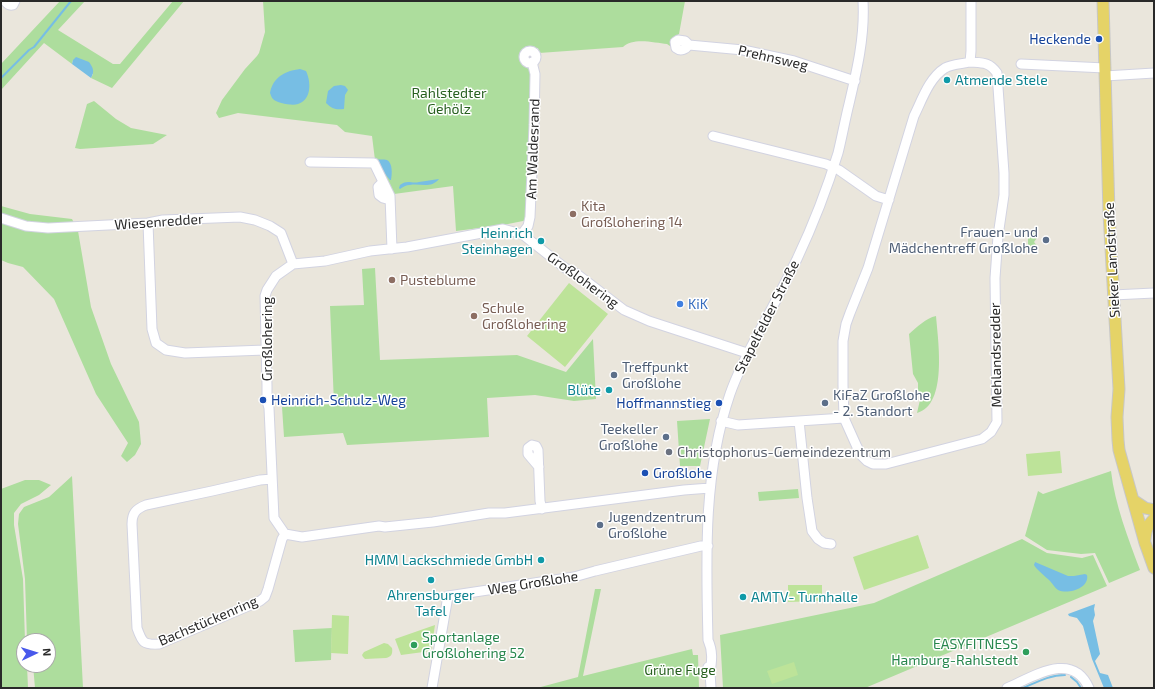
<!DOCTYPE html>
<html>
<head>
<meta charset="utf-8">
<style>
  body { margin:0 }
  #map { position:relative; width:1155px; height:689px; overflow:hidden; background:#eae6dc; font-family:"Exo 2",sans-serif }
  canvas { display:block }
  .frame { position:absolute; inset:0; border:2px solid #292929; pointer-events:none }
  .north { position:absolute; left:16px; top:633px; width:40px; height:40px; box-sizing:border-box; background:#fff; border:1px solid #a9a9a9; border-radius:50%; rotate:86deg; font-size:11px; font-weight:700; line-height:16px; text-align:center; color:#292929 }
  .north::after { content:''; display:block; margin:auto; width:14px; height:18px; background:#4959eb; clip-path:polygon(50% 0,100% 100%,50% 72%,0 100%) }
</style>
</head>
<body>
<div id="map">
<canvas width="1155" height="689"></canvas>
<div class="frame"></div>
<div class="north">N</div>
</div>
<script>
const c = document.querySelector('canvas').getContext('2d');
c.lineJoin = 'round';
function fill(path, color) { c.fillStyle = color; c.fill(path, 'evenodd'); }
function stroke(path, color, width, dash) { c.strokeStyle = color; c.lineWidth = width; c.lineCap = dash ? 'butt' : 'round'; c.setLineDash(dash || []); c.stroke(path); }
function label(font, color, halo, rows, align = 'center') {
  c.font = font + ' "Exo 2",sans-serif'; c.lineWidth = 3; c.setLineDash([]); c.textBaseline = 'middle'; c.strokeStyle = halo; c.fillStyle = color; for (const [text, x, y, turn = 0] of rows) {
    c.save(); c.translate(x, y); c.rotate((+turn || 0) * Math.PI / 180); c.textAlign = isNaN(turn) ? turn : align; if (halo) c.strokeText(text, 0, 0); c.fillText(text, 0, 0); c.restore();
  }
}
const green = new Path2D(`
  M60,1H85L58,30L113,64H120L173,1H184L112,88L91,78L93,74L73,60L72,64L44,43L1,90V64Z
  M263,1H685L679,34L670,40V46L667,44C655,43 633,37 623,47L539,53L538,48C530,48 525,47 520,54L521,63L530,70L531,74L528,220L503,225L456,231L453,186L394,194L375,160L372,136L345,132L337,125L238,113L219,118L216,113L222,100L245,69L257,56L259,53L265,32Z
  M94,101L116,119L131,128L167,135L153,144L80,149L75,148L87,104Z
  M1,206L30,214L72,219L78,231L91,307L111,364L139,422L141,444L135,455L127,462L121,456L128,443L96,394L54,299L23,267L8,263L1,260Z
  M1036,231L1037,238L1034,242L1038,247L1037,252L1028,248V235Z
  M375,268L380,360L517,355L566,372L593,339L596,399L574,401L535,395L487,398L489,437L347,445L343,433L284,437L282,407L334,404L330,306L364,305L362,269Z
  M936,316C938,340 948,405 917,413L920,400L919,399L921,392L918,391V383L913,374L909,334C917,327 926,318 936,316Z
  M710,419L700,466H680L677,421Z
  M1111,471C1115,505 1128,538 1140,570L1109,583L1095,553L1081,554L1047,550L1025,536L1038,491L1043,494Z
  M72,476L83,688H35L33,665H48V641H27L25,579L18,524L19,514L24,507L49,497Z
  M25,480H39L51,485L39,495L21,504L14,513V525L23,579L25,641L24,665H27L28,688H1V489Z
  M798,489L799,498L759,501L758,492Z
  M1022,539L1047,553L1082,558L1093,555L1107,586L865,688H723L720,635L874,603Z
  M595,589H601L583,676L692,649L693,655H698L699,688H537L578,677Z
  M332,628L331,660L295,662L293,630Z`);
const pitch = new Path2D(`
  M569,283L608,314L565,367L527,336Z
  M1060,451L1062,473L1028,476L1026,454Z
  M918,535L929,568L864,590L853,557Z
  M788,585H822V601L788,602Z
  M332,615L349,616L348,654L331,653Z
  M435,625L431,651L401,655L395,639Z
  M384,643L388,644L392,648C393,654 391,657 386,658L365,659L363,657L362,655L364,652Z
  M794,662L798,675L772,684L767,671Z`);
const water = new Path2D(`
  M76,57L89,62C93,68 95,71 91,78L72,64L73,60Z
  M300,69L306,71C311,81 312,100 298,104C292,106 277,103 273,99C271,97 271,95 270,93C273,77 285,71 300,69Z
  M341,85L345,86L348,90L345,95L344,109C336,110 332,109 326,103L328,91L334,86Z
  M376,159C379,160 384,159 387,160C393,163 392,175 391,180H390L381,169Z
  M439,179C431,189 420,183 410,185C406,185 403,187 400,189L399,188L400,185C408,179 411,184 419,182C426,181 432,180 439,179Z
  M1035,562L1068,576H1074L1085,574L1087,575C1090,588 1068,595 1058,590C1055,588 1053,584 1050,581C1046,577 1036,569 1034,565C1034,564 1035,563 1035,562Z
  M1095,604L1094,609L1095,615L1093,621L1100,654L1095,661L1100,673L1108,675L1113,688H1104L1092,659L1083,626L1077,618L1069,616L1068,614Z`);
const stream = new Path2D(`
  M1,78L29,50L34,47L71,1
  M1071,677L1077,682L1081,688
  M1023,688C1037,682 1050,675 1065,675`);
const minor = new Path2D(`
  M5,1C7,4 9,6 13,5L15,1
  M689,45C686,49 681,52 676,48L675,42L678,40L685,41L689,45L743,50L794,61L855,81
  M524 57a6 6 0 1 1 12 0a6 6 0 1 1-12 0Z
  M970,62C983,63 989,62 997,73L1004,173V195L998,236L995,278L997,422L991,432L982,439L886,464H873L867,461L862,456L857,447L844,418L843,385V341L846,324L850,313L868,268L914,116C922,100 929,78 945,68C952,64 962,64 970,62Z
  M970,62L971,51V1
  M1021,64L1105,68
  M1105,76L1154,73
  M713,136L826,164L839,170L876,196L889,200
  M310,162L374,163L390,196L392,249
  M383,182L378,187L379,195L383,198L390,200
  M1,218L26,226L48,228L148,223L163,220L240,217L255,220L270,226L281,233L293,264
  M148,223L152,329L156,343L166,350L185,353L265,350
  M522,234L528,226L530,217L534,125L535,74L532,62
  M1113,295L1154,293
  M721,421L738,425L844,418
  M799,421L807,498L812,531L818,539L824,543L831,544
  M539,467L528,454V448L532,445L536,446L538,450L540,501L542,509
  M272,479L260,480L212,491L146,505C136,509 132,513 132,524L137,628C142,642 143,645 159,644L260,601L265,597L268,589L282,539L285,534
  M710,488L684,490L505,513H489L433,522L385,527L379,526L302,537L285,534L274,518L269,408L267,401V386L265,296L267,290L276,276L293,264L325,261L370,251L407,247L503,229L522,234L565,268L577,274L624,310L649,321L747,353
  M708,667L710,672L711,688
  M710,672C712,661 713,651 708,640C706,558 703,473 730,394C739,368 753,343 766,319C777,299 787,279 797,259C813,225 827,189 838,153C842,137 845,120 849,104C857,70 865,36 863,1
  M432,688L448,596L574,577L595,571L701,546H708
  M1007,688C1033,677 1072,650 1089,688`);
const major = new Path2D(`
  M1103,1L1109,213L1119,389L1117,417L1118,440L1119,450L1145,543L1154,568
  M1133,500L1145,508L1154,510
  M1145,539C1146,530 1147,526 1154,519`);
const markers = [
  [1099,39,4,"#1a4fb4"],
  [947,80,4,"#0f9aa8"],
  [573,214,4,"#8d6e63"],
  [1046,240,4,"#5c6f8a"],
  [541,241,4,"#0f9aa8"],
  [392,280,4,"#8d6e63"],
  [680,304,4,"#3f7fe0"],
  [474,316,4,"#8d6e63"],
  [614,375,4,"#5c6f8a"],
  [609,390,4,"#0f9aa8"],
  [263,400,4,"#1a4fb4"],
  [719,403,4,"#1a4fb4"],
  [825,403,4,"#5c6f8a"],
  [666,437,4,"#5c6f8a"],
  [669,452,4,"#6b7280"],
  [645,473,4,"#1a4fb4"],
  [600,525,4,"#5c6f8a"],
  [541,560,4,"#0f9aa8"],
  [431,580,4,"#0f9aa8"],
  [743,597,4,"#0f9aa8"],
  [414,645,4,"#2e9e5b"],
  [1026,652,4,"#2e9e5b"]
];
const transitNames = [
  ["Heckende",1091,39],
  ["Heinrich-Schulz-Weg",271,400,"left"],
  ["Hoffmannstieg",711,403],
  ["Großlohe",653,473,"left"]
];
const streetNames = [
  ["Prehnsweg",773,58,13],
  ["Am Waldesrand",533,149,-88],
  ["Wiesenredder",159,222,-4],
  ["Sieker Landstraße",1112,260,-93],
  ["Großlohering",583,280,36],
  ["Stapelfelder Straße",767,317,-63],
  ["Großlohering",267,339,-90],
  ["Mehlandsredder",996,355,-91],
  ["Weg Großlohe",533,583,-9],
  ["Bachstückenring",208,621,-23]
];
const cultureNames = [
  ["Atmende Stele",955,80,"left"],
  ["Heinrich",533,233],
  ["Steinhagen",533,249],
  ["Blüte",601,390],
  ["HMM Lackschmiede GmbH",533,560],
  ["Ahrensburger",431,595,"center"],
  ["Tafel",431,611,"center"],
  ["AMTV- Turnhalle",751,597,"left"]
];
const parkNames = [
  ["Rahlstedter",449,93],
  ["Gehölz",449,109],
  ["Grüne Fuge",680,670]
];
const educationNames = [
  ["Kita",581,206],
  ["Großlohering 14",581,222],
  ["Pusteblume",400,280],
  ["Schule",482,308],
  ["Großlohering",482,324]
];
const serviceNames = [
  ["Frauen- und",1038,232,"right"],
  ["Mädchentreff Großlohe",1038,248,"right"],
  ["Treffpunkt",622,367],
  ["Großlohe",622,383],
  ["KiFaZ Großlohe",833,395],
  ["- 2. Standort",833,411],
  ["Teekeller",658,429,"right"],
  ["Großlohe",658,445,"right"],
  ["Jugendzentrum",608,517],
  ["Großlohe",608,533]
];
const shopNames = [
  ["KiK",688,304]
];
const worshipNames = [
  ["Christophorus-Gemeindezentrum",677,452]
];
const leisureNames = [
  ["Sportanlage",422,637],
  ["Großlohering 52",422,653],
  ["EASYFITNESS",1018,644,"right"],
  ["Hamburg-Rahlstedt",1018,660,"right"]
];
fill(green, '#addd9d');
fill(pitch, '#bde399');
fill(water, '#77bee4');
stroke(stream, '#77bee4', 2);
stroke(minor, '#d2d3e1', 11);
stroke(major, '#c7c7c7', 13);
stroke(minor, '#fff', 9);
stroke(major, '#e5d367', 11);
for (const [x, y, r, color] of markers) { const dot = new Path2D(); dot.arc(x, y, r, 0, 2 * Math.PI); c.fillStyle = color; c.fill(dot); stroke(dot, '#fff', 1.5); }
label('14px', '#164399', '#fff', transitNames, 'right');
label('14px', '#292929', '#fff', streetNames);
label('14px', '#0d838f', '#fff', cultureNames, 'right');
label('14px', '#27601f', '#fff', parkNames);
label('14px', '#785e54', '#fff', educationNames, 'left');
label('14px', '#4e5e75', '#fff', serviceNames, 'left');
label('14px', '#366cbe', '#fff', shopNames, 'left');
label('14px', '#5b616d', '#fff', worshipNames, 'left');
label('14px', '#27864d', '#fff', leisureNames, 'left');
</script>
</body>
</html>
